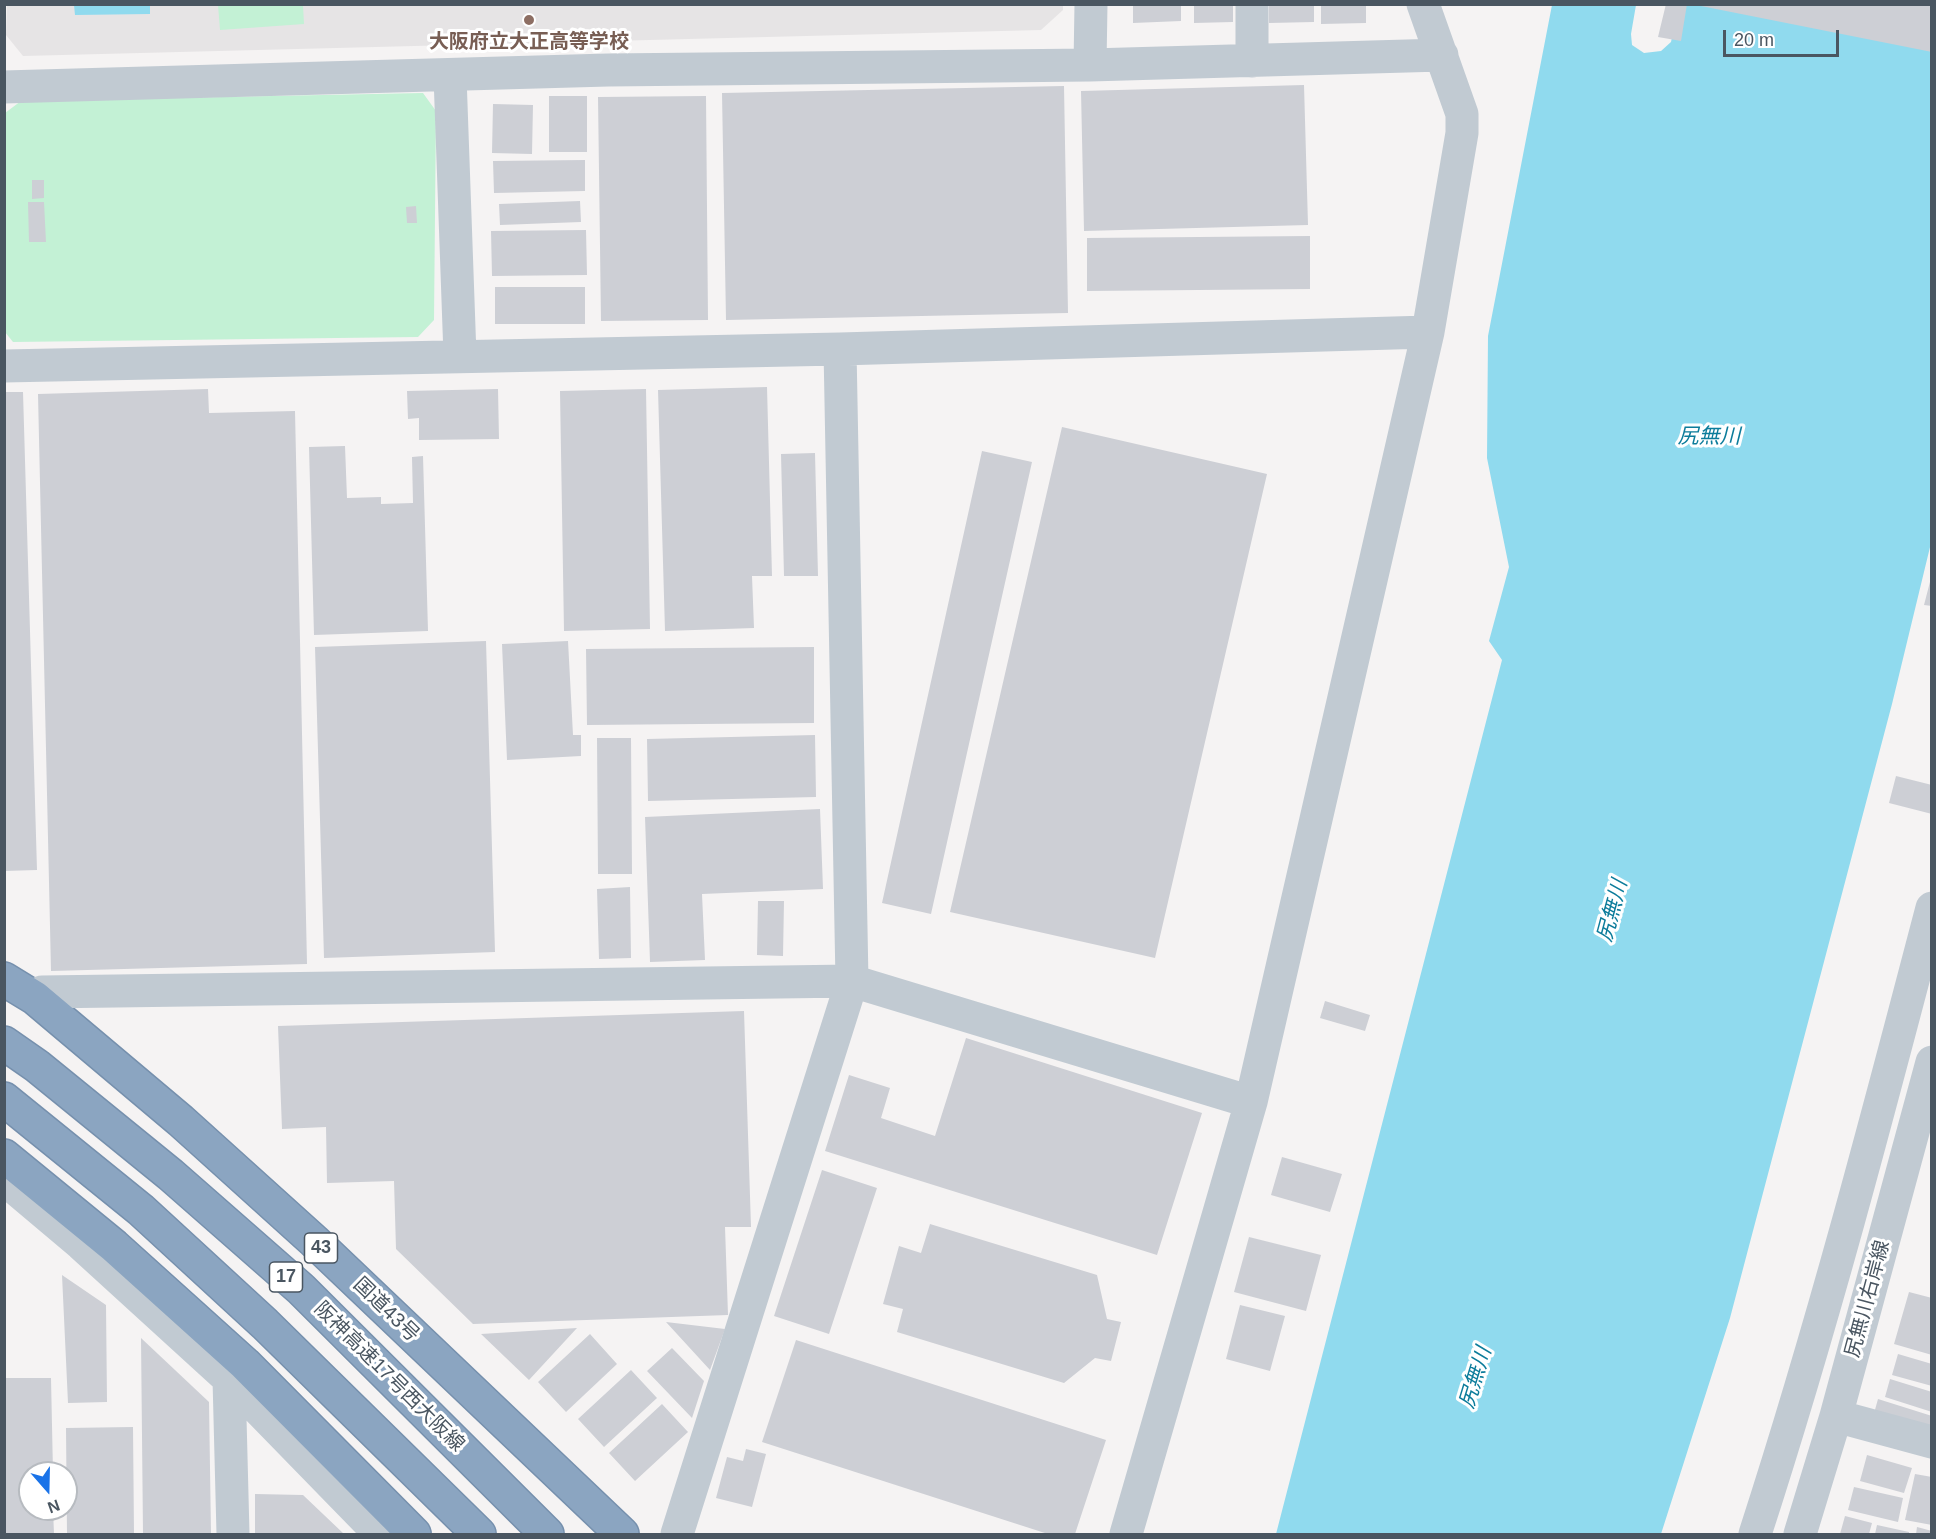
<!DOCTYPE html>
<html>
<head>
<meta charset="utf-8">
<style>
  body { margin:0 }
  #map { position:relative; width:1936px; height:1539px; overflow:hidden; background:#f5f3f3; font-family:Arial,sans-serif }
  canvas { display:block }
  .frame { position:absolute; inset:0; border:6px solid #4a5661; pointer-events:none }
  .north { position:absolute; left:18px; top:1461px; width:60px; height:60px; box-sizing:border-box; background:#fff; border:2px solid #b7bbc0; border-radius:50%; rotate:160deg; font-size:16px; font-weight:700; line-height:24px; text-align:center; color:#4a5661 }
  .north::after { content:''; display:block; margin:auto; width:21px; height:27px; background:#1a73e8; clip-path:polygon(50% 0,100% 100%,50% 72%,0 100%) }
  .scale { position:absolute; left:1723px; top:30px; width:116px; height:27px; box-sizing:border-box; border:3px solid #4a5661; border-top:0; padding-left:8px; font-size:18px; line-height:21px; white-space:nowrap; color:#4a5661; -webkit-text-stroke:4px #fff; paint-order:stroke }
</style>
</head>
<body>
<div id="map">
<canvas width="1936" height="1539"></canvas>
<div class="frame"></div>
<div class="north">N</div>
<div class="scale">20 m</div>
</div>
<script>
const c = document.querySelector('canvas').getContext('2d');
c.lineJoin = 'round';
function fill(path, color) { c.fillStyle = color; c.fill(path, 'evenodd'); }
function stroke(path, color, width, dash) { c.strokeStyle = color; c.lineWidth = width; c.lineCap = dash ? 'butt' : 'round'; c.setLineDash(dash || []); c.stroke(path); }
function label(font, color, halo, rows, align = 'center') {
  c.font = font + ' Arial,"Noto Sans JP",sans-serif'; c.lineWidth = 6; c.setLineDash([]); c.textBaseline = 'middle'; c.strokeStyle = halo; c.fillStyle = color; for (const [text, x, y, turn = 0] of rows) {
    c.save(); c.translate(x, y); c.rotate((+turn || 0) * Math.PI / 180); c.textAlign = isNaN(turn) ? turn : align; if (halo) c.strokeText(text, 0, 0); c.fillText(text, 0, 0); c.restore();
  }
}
const education = new Path2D(`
  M7,4L1063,5V10L1041,30L23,56L6,35Z`);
const green = new Path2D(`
  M218,5H303L304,24L220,30Z
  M423,93L436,111L434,320L418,337L13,342L5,332V113L21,101Z`);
const water = new Path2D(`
  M74,5H150V14L75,15Z
  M1552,5H1636L1631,34L1632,45L1644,53L1661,51L1671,42L1679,5H1931V543L1892,704L1730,1318L1661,1534H1276L1502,660L1489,641L1509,567L1487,458L1488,336Z`);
const building = new Path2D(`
  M1133,4H1181V21L1133,23Z
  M1269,4H1314V22L1269,23Z
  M1321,4H1366V23L1321,24Z
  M1666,4H1687L1681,41L1658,37Z
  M1701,4H1932V52L1701,6Z
  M1194,5H1233V22L1194,23Z
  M1304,85L1308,225L1084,231L1081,91Z
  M1064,86L1068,313L726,320L722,93Z
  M549,96H587V152H549Z
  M706,96L708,320L601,321L598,97Z
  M493,104L533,105L532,154L492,153Z
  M585,160V191L494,193L493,161Z
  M32,180H44V198L32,199Z
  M580,201L581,222L500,225L499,204Z
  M28,202H44L46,242H29Z
  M416,206L417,223H407L406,207Z
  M586,230L587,275L492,276L491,231Z
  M1310,236V289L1087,291V238Z
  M495,287H585V324H495Z
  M767,387L772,576H752L754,628L665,631L658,390Z
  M208,389L209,413L295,411L307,964L51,971L38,394Z
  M498,389L499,439L419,440V418L408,419L407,391Z
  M646,389L650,629L564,631L560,391Z
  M4,392H23L37,870L4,871Z
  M1062,427L1267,474L1155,958L950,912Z
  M345,446L347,498L381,497V504L413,503L412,457L423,456L428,631L314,635L309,447Z
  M982,451L1032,462L931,914L882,903Z
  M815,453L818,576H784L781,454Z
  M1931,578H1932V606L1924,605Z
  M486,641L495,952L324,958L315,647Z
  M568,641L573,735H581V756L507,760L502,644Z
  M814,647V723L587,725L586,649Z
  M815,735L816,797L648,801L647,739Z
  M597,738H631L632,874H598Z
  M1896,776L1932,785V814L1889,803Z
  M820,809L823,889L702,894L705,960L650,962L645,817Z
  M630,887L631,958L599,959L597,889Z
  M758,901H784L783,956L757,955Z
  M1325,1001L1370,1015L1365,1031L1320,1018Z
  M744,1011L751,1227H725L728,1315L473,1324L396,1249L394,1181L327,1183L326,1127L282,1129L278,1026Z
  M966,1038L1202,1113L1157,1255L825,1151L849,1075L890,1088L881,1118L935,1136Z
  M1282,1157L1342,1174L1330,1212L1271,1195Z
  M822,1170L877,1188L829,1334L774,1316Z
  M930,1224L1097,1275L1107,1319L1121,1322L1111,1361L1095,1358L1064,1383L897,1332L903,1309L883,1304L899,1246L921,1253Z
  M1249,1237L1321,1255L1306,1311L1234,1292Z
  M62,1275L106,1305L107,1402L68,1403Z
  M1909,1292L1932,1298V1355L1894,1344Z
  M1240,1305L1285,1316L1270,1371L1226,1359Z
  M666,1322L725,1329L710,1370Z
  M577,1328L529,1380L481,1334Z
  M590,1334L617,1364L566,1412L538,1382Z
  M141,1338L209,1402L211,1534H143Z
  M796,1340L1106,1440L1075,1534H1048L762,1442Z
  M672,1348L704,1381L692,1418L647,1371Z
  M1898,1354L1932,1364V1386L1892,1375Z
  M631,1370L657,1398L604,1447L578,1419Z
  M4,1378H51L53,1473H30V1509H53L54,1534H4Z
  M1890,1379L1932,1392V1412L1885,1397Z
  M1878,1399L1932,1416V1435L1873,1417Z
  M662,1404L688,1432L635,1481L609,1453Z
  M133,1427L134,1534H67L66,1428Z
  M746,1449L766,1454L752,1507L716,1498L727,1457L743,1461Z
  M1867,1455L1912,1468L1904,1493L1860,1481Z
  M1915,1474L1932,1477V1525L1905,1520Z
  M1854,1487L1903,1498L1898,1522L1848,1510Z
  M255,1494L303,1495L344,1534H255Z
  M1845,1516L1872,1523L1869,1534H1840Z
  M1877,1525L1909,1532V1534H1875Z
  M1917,1527L1932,1531V1534H1916Z`);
const minor = new Path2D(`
  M1252,4V61
  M1090,65L1091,4
  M450,76L460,356
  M4,87L608,70L1090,65L1442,55
  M4,366L840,349L1428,332
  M42,992L852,981L1251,1102
  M4,1179L81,1244L229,1379L380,1534
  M229,1379L233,1534
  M1836,1416L1932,1442
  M677,1534L852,981L840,349
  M1126,1534L1251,1102L1428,332L1462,133V114L1423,4
  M1755,1534C1822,1328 1877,1118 1932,908
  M1800,1534L1836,1416L1932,1062`);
const highway = new Path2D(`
  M4,979L35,998L181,1121L314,1241L622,1534
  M4,1043L37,1066L171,1175L301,1289L547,1534
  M4,1099L141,1210L265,1324L479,1534
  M4,1156L114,1246L245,1364L414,1534`);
const markers = [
  [529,20,6,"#8d6e63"]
];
const shields = [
  [321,1248,33],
  [286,1277,33]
];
const shieldNames = [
  ["43",321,1248],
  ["17",286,1277]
];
const educationNames = [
  ["大阪府立大正高等学校",529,42]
];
const streetNames = [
  ["尻無川右岸線",1868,1299,-75],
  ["国道43号",386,1310,44],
  ["阪神高速17号西大阪線",389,1377,45]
];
const waterNames = [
  ["尻無川",1709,437],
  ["尻無川",1613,911,-75],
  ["尻無川",1476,1378,-73]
];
fill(education, '#e6e4e5');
fill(green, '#c3f1d5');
fill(water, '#90daee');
fill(building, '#cdcfd5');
stroke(highway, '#7690ad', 36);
stroke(minor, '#c1cad2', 33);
stroke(highway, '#8ba5c1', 33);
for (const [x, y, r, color] of markers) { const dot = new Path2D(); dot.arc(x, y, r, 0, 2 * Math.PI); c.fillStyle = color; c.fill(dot); stroke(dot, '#fff', 2); }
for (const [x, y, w] of shields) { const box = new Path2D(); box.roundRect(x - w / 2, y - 15, w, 30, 4.5); c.fillStyle = '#fff'; c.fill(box); stroke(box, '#4a5661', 1.5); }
label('bold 18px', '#4a5661', null, shieldNames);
label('bold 20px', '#785e54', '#fff', educationNames);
label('20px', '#4a5661', '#fff', streetNames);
label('italic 21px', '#0c7c9b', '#fff', waterNames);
</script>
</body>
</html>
